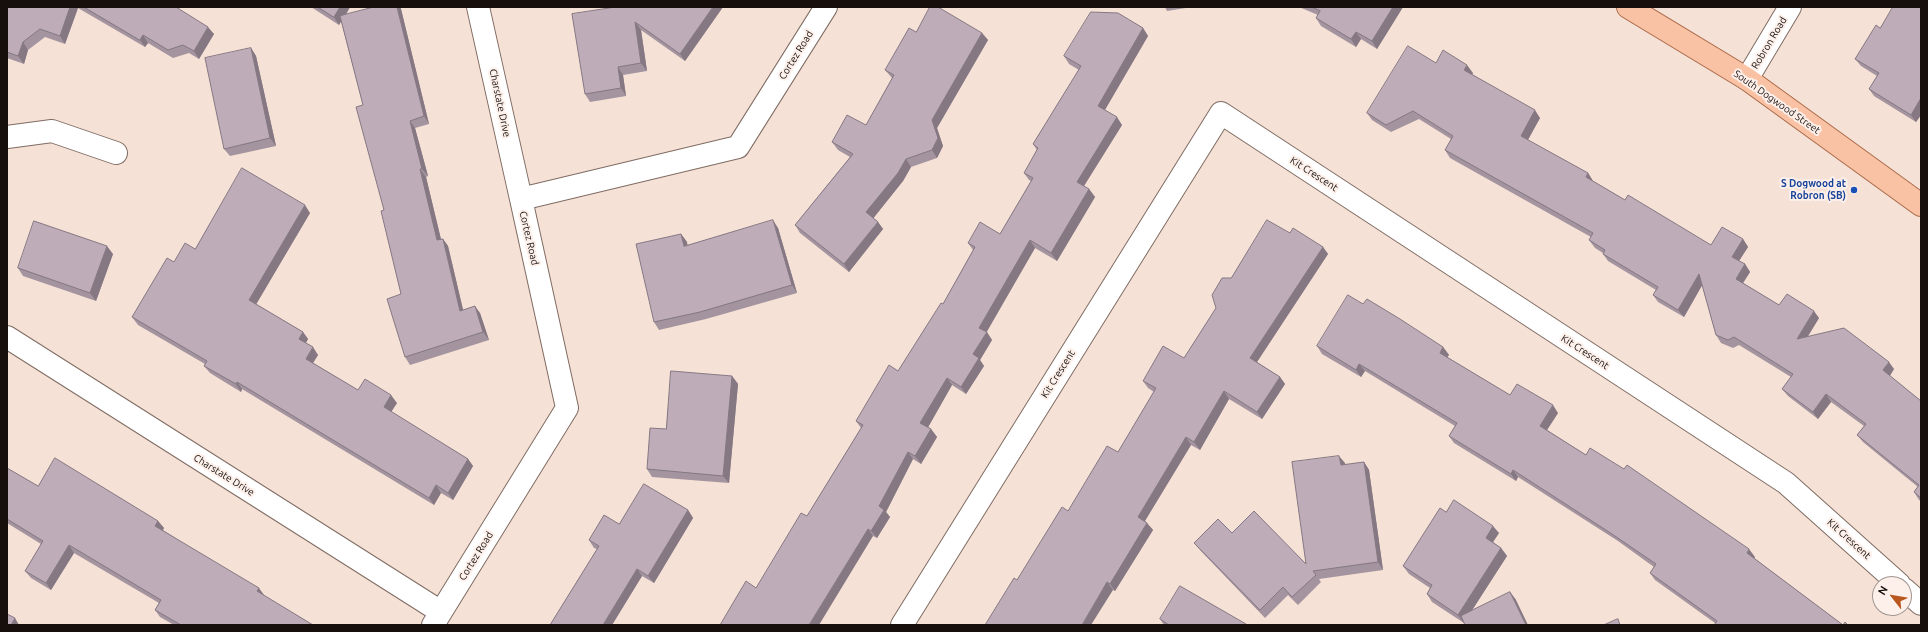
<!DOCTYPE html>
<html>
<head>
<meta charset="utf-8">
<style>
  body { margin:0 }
  #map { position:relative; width:1928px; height:632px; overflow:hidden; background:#f6e1d6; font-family:Ubuntu,sans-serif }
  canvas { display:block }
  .frame { position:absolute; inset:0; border:8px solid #160f0c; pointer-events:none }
  .north { position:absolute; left:1872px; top:576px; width:40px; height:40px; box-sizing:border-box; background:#fdf0ea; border:1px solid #a19691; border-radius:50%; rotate:301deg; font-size:11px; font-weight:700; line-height:16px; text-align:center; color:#160f0c }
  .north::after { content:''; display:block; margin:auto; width:14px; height:18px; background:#ba571f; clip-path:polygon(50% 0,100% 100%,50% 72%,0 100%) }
</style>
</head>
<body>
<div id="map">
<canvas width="1928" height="632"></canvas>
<div class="frame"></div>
<div class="north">N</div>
</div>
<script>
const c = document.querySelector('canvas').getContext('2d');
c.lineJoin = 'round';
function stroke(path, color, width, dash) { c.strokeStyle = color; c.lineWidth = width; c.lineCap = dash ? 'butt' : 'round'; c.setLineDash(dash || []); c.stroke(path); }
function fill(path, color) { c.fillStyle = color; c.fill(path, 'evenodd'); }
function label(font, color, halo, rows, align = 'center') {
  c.font = font + ' Ubuntu,sans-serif'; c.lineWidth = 4; c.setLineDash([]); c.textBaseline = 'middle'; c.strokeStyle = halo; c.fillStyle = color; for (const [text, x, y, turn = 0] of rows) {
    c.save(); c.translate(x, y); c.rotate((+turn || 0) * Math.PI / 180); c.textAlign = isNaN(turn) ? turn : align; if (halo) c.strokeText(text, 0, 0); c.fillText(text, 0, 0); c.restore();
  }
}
const minor = new Path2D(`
  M478,7L521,199
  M1747,79L1790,7
  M7,137L52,131L116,153
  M7,337L441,612
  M1904,589L1921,604
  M433,625L567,408L521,199L738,147L826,7
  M902,625L1221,113L1786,483L1899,584`);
const major = new Path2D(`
  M1628,7L1747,79L1921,205`);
const wall = new Path2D(`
  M7,7H176L214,34L199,59L189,53L173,58L148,43L145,47L78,8L65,44L45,37L28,50L24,64L7,58Z
  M311,7H350L346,15L374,7H400L401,9L429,124L415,128L428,176L426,177L441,239H443L448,246L463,310L480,313L489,340L410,365L405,357L401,294L384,210L363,105L341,21L339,25Z
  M616,7H723L685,61L641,30L647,71L623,75L626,96L590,102L585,94Z
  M1165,7H1192L1167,11Z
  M1299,7H1403L1377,49L1361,39L1356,47L1321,26L1316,18L1318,15Z
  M1921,7V115L1916,122L1874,96L1869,89L1877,76L1861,66L1855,59L1880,28Z
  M1143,28L1148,36L1105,110L1122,125L1084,186L1089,189L1095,197L1057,261L1035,248L986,332L992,340L980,360L984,366L966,394L952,385L928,427L931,429L937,437L921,464L913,459L886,512L890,517L877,538L873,536L756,588L807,516L861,428L856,421L898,371L943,304L973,250L968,243L1000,234L1031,181L1029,180L1024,173L1037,150L1033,144L1079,70L1069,64L1064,56Z
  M916,32L982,33L988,40L937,128L943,146L937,158L911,167L903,181L873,218L878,222L883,229L849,272L800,233L795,225L850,157L838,150L832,142L866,125L892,78L885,70Z
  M251,48L256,56L276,146L230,156L224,149Z
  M1436,63L1473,73L1472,74L1540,118L1528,140L1588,173L1593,181L1625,200L1711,245L1743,239L1748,247L1739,261L1745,264L1750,272L1743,283L1779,305L1819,318L1808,336L1894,369L1890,376L1921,401V501L1919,500L1914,492L1918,487L1863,442L1857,435L1864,426L1831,402L1818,419L1788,396L1782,389L1791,377L1739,345L1733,348L1721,343L1716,335L1702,285L1684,317L1658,302L1653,295L1656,290L1608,261L1603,254V253L1595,248L1589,240L1591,237L1450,158L1445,150L1451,139L1419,119L1391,132L1372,120L1367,113Z
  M310,213L256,304L303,332L308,339L306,343L318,355L313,363L358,390L397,403L391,412L468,459L473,466L453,500L441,493L434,505L242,389L241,392L210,373L204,366L205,364L138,325L132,317L174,262L195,249Z
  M778,228L797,293L706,319L659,330L654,322L681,234L687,242V245Z
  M1290,233L1323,247L1328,254L1257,362L1280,377L1285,384L1262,419L1229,399L1200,450L1191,445L1145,521L1153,530L1115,591L1113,590L1017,580L1068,511L1118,452L1154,392L1148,388L1143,381L1184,358L1216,308L1231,278Z
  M113,254L96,301L23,276L18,268Z
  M1363,304L1443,347L1449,355L1447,357L1510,395L1558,413L1547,430L1586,455L1755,557L1754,558L1843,625H1848L1715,623L1655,580L1650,573L1654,567L1618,541L1518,477L1516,481L1454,443L1449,436L1455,426L1365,371L1361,377L1322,354L1317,346Z
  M732,376L738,384L729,483L652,477L647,469L666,429Z
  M1364,462L1369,470L1383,570L1319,579L1321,582L1298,605L1288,595L1265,618L1200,550L1194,543L1232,533L1306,564L1345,463V465Z
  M7,468L38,486L158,521L164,528L163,530L264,596L313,625H174L160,617L155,610L159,603L74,553L51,590L31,578L25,571L41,544L7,523Z
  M688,510L693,518L654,583L642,576L612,625H550L597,549L594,548L589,540L619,524Z
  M1446,512L1499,533L1493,542L1501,548L1507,556L1471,611L1510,592L1516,600L1464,623L1432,602L1427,594L1430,588L1409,574L1403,566Z
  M1160,619L1246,624L1247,625H1164Z`);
const shadedWall = new Path2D(`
  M70,7H78V8L65,44L60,36Z
  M340,7H350L339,25L334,17Z
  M397,7H400L401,9L429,124L424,116Z
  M713,7H723L685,61L680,54Z
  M1393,7H1403L1377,49L1372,41Z
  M635,22L641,30L647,71L641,63Z
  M208,27L214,34L199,59L194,51Z
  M1143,28L1148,36L1103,113L1098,106Z
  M1356,32L1361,39L1356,47L1351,39Z
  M982,33L988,40L937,128L943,146L937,158L932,150V120Z
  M143,35L148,43L145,47L140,40Z
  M23,42L28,50L24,64L18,56Z
  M251,48L256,56L276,146L270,138Z
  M1467,65L1473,73L1469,78L1464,70Z
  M618,67L623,75L626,96L621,88Z
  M1921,98V115L1916,122L1911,115Z
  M1535,110L1540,118L1526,143L1521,136Z
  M1117,117L1122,125L1082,189L1077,182Z
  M410,121L415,128L428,176L422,169Z
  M906,159L911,167L903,181L872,220L866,212Z
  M420,169L426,177L443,248L437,240Z
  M1588,173L1593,181L1586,177Z
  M1089,189L1095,197L1057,261L1051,253Z
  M305,205L310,213L254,308L249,300Z
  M773,220L778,228L797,293L792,285Z
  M878,222L883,229L849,272L844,264Z
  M681,234L687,242L689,253L684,246Z
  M443,239L448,246L465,318L460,311Z
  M1743,239L1748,247L1737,264L1732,257Z
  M1030,240L1035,248L985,335L979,328Z
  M107,246L113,254L96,301L90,293Z
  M1323,247L1328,254L1255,365L1250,358Z
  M1745,264L1750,272L1741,286L1736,279Z
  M1699,274L1704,282L1684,317L1678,310Z
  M475,306L480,313L489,340L483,332Z
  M1814,311L1819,318L1802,346L1797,339Z
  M303,332L308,339L304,346L299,339Z
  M987,332L992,340L980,360L984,366L966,394L961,387L973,354Z
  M313,347L318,355L311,366L306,359Z
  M1443,347L1449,355L1445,360L1440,353Z
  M1889,362L1894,369L1888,378L1883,370Z
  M1359,364L1365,371L1361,377L1356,370Z
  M732,376L738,384L729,483L723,476Z
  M1280,377L1285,384L1262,419L1257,412Z
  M947,378L952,385L926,431L920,423Z
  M237,382L242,389L241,392L236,384Z
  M1224,391L1229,399L1200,450L1194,442Z
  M1826,394L1831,402L1818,419L1813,412Z
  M391,395L397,403L389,415L384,407Z
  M1553,405L1558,413L1545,433L1540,426Z
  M931,429L937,437L921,464L915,456Z
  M1186,437L1191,445L1143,524L1138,517Z
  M908,452L913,459L886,512L890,517L877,538L871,531L879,506Z
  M1339,456L1345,463L1346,473L1341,465Z
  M468,459L473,466L453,500L448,493Z
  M1364,462L1369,470L1383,570L1378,562Z
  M1513,470L1518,477L1516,481L1511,474Z
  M436,485L441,493L434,505L429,498Z
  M688,510L693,518L654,583L648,576Z
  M158,521L164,528L161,533L155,526Z
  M1147,523L1153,530L1115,591L1110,584Z
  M1493,526L1499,533L1491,545L1486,538Z
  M868,529L873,536L819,625H809Z
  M69,545L74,553L51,590L46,583Z
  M1501,548L1507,556L1464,623L1458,615Z
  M1749,549L1755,557L1752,561L1747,553Z
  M637,569L642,576L612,625H603Z
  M1107,582L1113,590L1091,625H1082Z
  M259,588L264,595L262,599L257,591Z
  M1510,592L1516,600L1528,625H1526Z
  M15,618L19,625H11Z`);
const building = new Path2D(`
  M7,7H70L60,36L40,29L23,42L18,56L7,52Z
  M84,7H176L208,27L194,51L183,45L168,50L143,35L140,40Z
  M318,7H340L334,17Z
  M374,7H397L424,116L410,121L422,169H420L437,240L443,239L460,311L475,306L483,332L405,357L387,299L401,294L381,211L384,210L356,107L363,105L340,16Z
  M616,7H713L680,54L635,22L641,63L618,67L621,88L585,94L572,14Z
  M930,7H938L982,33L932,120L938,138L932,150L906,159L898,173L866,212L878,222L844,264L795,225L853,154L832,142L847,115L866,125L894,75L885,70L909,28L916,32Z
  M1312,7H1393L1372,41L1356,32L1351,39L1316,18L1320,11Z
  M1893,7H1921V98L1911,115L1869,89L1879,73L1855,59L1876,25L1880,28Z
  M1091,12L1118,13L1143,28L1098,106L1117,117L1077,182L1089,189L1051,253L1030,240L979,328L987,332L973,354L979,358L961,387L947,378L920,423L931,429L915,456L908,452L879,506L884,510L871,531L868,529L809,625H720L746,581L756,588L801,513L807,516L863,425L856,421L889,365L898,371L941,303L943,304L975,247L968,243L980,222L1000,234L1033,178L1024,173L1038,148L1033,144L1081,66L1064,56Z
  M1408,46L1436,63L1443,50L1467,65L1464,70L1535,110L1521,136L1588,173L1586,177L1625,200L1628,195L1711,245L1722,227L1743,239L1732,257L1745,264L1736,279L1779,305L1787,294L1814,311L1797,339L1844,328L1889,362L1883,370L1921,401V498L1914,492L1919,485L1857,435L1866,424L1826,394L1813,412L1782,389L1793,374L1734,337L1728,340L1716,335L1699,274L1678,310L1653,295L1658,287L1603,254L1605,250L1589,240L1593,233L1445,150L1453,136L1413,111L1386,125L1367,113Z
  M251,48L270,138L224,149L205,58Z
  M242,168L305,205L249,300L303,332L299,339L313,347L306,359L358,390L365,379L391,395L384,407L468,459L448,493L436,485L429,498L237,382L236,384L204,366L207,361L132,317L167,258L174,262L185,243L195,249Z
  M773,220L792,285L700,312L654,322L636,244L681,234L684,246Z
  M1267,220L1290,233L1293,228L1323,247L1250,358L1280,377L1257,412L1224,391L1194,442L1186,437L1138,517L1147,523L1110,584L1107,582L1082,625H985L1014,578L1017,580L1062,507L1068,511L1107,446L1118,452L1156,388L1143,381L1163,346L1184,358L1216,308L1212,295L1222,278H1231Z
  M34,221L107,246L90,293L18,268Z
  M1348,295L1363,304L1367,299L1400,319L1443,347L1440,353L1510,395L1517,384L1553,405L1540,426L1586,455L1590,448L1624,469L1627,465L1749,549L1747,553L1843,625L1845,622L1848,625H1714L1717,621L1650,573L1656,564L1612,534L1513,470L1511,474L1449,436L1457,423L1359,364L1356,370L1317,346Z
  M671,371L732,376L723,476L647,469L650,428L666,429Z
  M1339,456L1341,465L1364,462L1378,562L1313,571L1316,575L1292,597L1283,587L1260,610L1194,543L1218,519L1232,533L1254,511L1306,564L1292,462Z
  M55,458L158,521L155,526L259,588L257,591L313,625H181L155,610L161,600L69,545L46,583L25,571L43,541L7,519V468L38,486Z
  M644,484L688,510L648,576L637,569L603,625H550L599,546L589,540L604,515L619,524Z
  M1454,500L1493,526L1486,538L1501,548L1458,615L1427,594L1432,585L1403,566L1440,508L1446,512Z
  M1180,586L1246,624L1245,625H1169L1160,619Z
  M1510,592L1526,625H1465L1461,616Z
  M7,614L15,618L11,625H7Z
  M1618,619L1620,625H1604Z`);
const markers = [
  [1854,190,4,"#1a4fb4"]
];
const streetNames = [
  ["Robron Road",1769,43,-59],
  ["Cortez Road",796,55,-58],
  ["South Dogwood Street",1777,102,35],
  ["Charstate Drive",500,103,78],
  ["Kit Crescent",1314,174,33],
  ["Cortez Road",529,238,77],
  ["Kit Crescent",1585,352,33],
  ["Kit Crescent",1058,374,-58],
  ["Charstate Drive",224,475,32],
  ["Kit Crescent",1849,539,42],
  ["Cortez Road",476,556,-58]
];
const transitNames = [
  ["S Dogwood at",1846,184],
  ["Robron (SB)",1846,196]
];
stroke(minor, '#7f6c63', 24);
stroke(major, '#a86948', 24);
stroke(minor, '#fff', 22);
stroke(major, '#fac2a4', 22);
fill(wall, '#a3949f');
fill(shadedWall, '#857882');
fill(building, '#beacb9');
stroke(building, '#857882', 1);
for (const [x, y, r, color] of markers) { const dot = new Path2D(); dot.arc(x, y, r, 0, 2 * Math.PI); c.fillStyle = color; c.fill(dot); stroke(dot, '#fdf0ea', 1.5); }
label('10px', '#160f0c', '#fdf0ea', streetNames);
label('bold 10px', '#164399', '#fdf0ea', transitNames, 'right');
</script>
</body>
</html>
